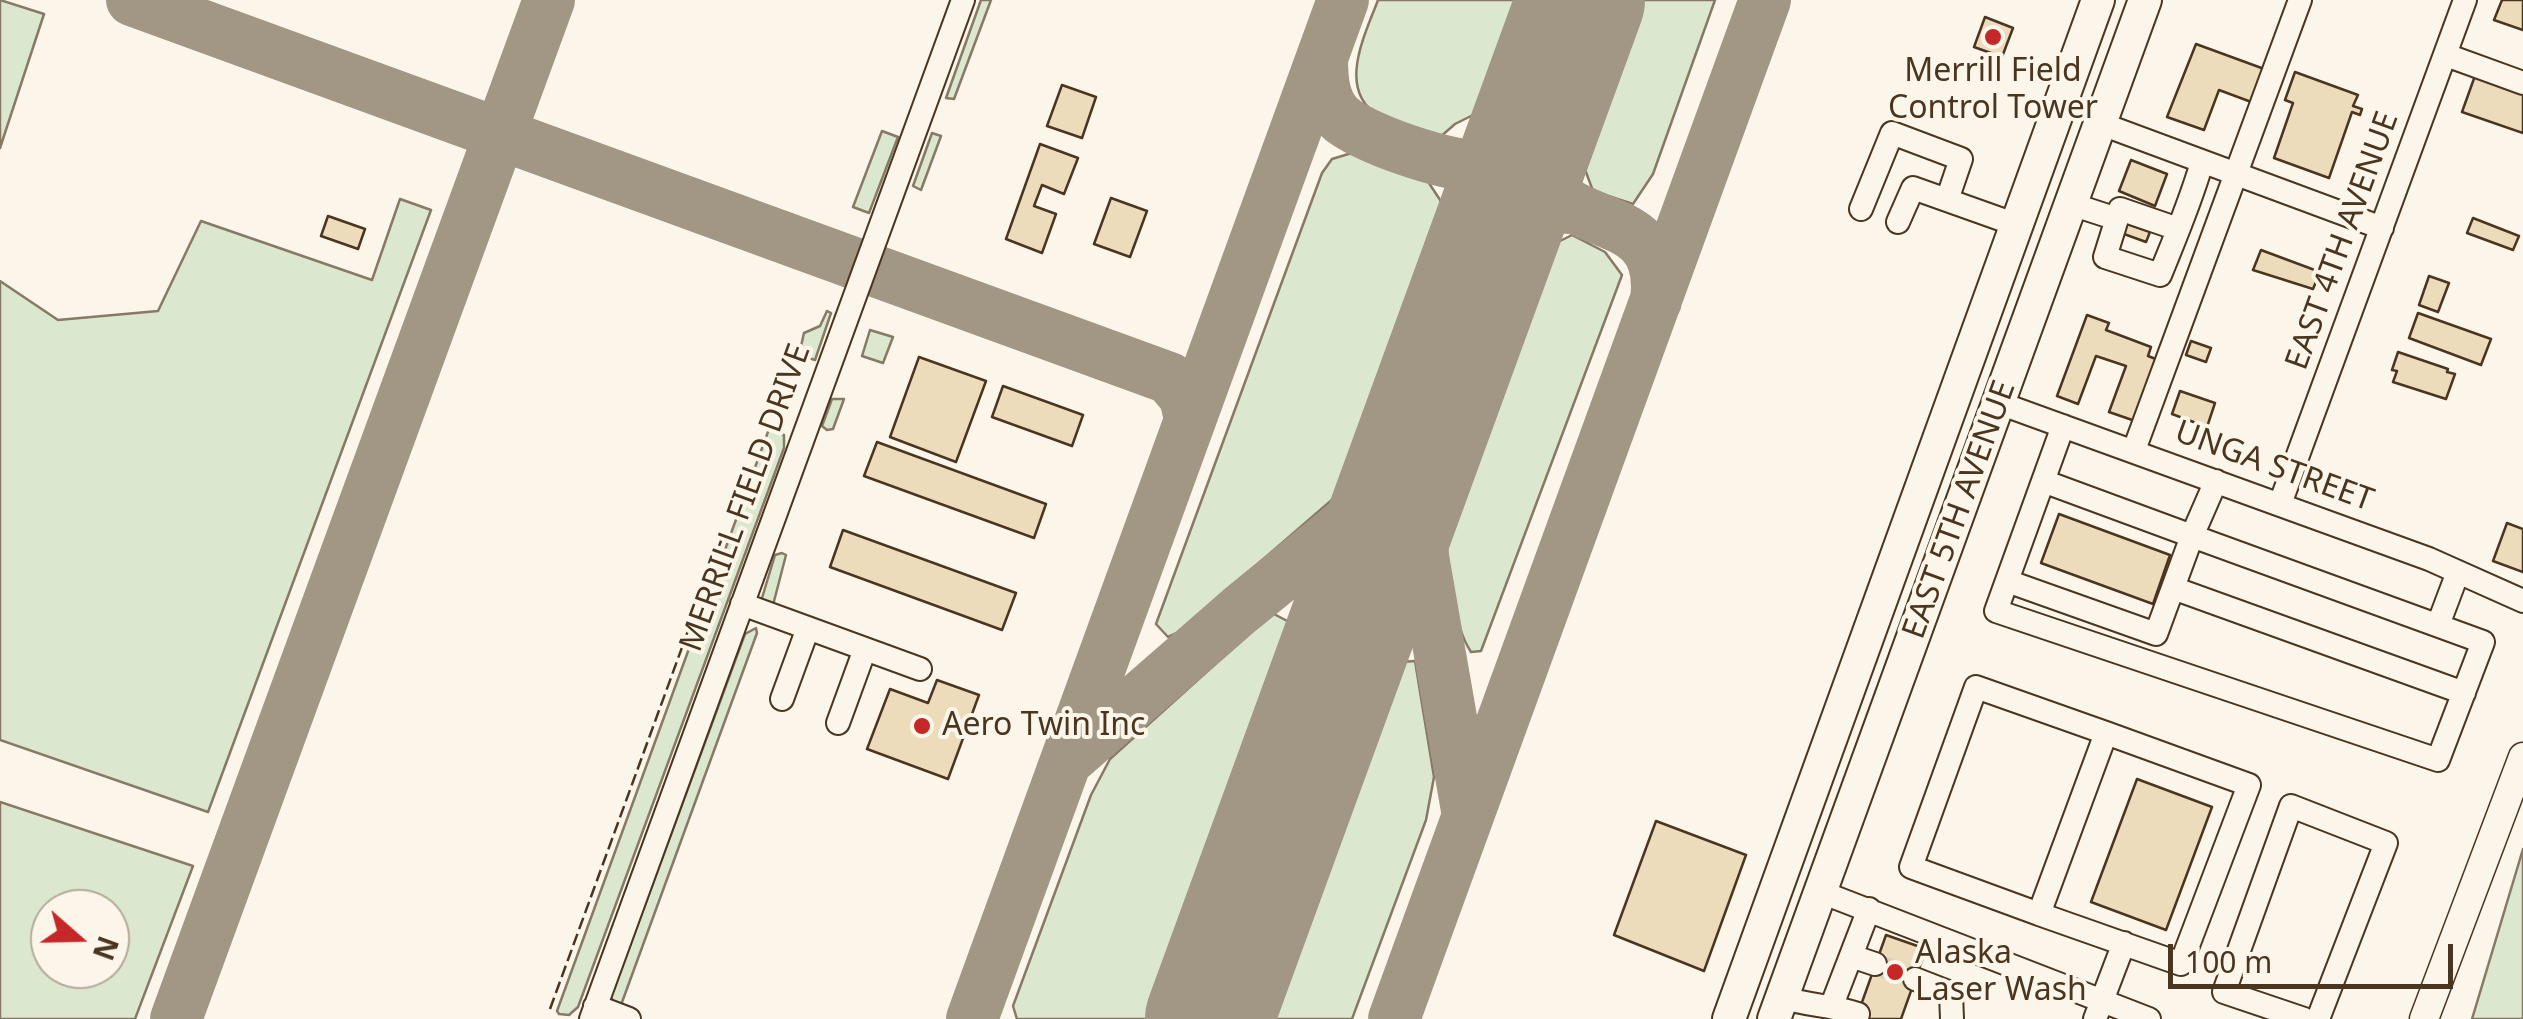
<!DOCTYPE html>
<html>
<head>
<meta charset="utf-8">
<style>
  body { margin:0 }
  #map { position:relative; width:2523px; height:1019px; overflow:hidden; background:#fbf6e9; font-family:"Noto Sans",sans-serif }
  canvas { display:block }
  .north { position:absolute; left:30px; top:889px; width:100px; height:100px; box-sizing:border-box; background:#fbf6e9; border:2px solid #b4a999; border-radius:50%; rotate:110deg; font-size:28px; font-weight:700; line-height:40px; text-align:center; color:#4a3520 }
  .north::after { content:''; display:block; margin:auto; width:35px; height:45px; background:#c62828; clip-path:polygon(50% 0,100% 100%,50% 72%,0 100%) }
  .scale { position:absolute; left:2168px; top:944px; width:285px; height:45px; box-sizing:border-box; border:5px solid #4a3520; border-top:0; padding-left:12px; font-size:30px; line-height:35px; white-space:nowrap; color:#4a3520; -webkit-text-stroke:8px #fbf6e9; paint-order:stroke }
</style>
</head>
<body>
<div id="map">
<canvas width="2523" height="1019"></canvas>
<div class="north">N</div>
<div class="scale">100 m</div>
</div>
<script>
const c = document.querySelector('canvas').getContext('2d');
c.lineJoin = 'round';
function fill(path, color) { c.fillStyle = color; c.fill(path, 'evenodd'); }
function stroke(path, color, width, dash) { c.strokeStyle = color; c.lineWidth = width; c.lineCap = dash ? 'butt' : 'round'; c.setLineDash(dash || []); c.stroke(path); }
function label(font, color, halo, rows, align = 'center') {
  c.font = font + ' "Noto Sans",sans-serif'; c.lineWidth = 8; c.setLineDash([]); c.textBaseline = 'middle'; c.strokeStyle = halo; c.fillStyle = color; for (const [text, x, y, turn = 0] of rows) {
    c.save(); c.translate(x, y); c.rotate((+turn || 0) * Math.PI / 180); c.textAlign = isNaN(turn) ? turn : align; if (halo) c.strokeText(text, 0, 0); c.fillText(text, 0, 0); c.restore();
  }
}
const green = new Path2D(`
  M0,0L44,14L0,148Z
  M981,0H991L954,99L946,98Z
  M1378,0H1519L1475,114L1455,124L1439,138C1421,131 1396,127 1379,116C1336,90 1365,35 1378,0Z
  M1638,0H1715L1653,174L1633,204L1593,191L1580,156Z
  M882,131L898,137L869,213L853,207Z
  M932,133L941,136L921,190L913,186Z
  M1355,152L1427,180L1444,206L1341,492L1179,632L1168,637L1156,624L1322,173L1332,159Z
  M400,199L431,210L208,812L0,740V281L58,320L158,311L201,221L372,280Z
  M1572,235L1605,252L1622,275L1481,651L1471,652C1451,622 1446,555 1446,518L1546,248Z
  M827,311L831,313L815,360L799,355L804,333L820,326Z
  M870,330L893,337L883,363L862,356Z
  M832,399H844L833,429L827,430L822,426Z
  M769,429L784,435V448L578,1007L569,1015L559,1014L557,1011Z
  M782,553L786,555L772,609L765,607L762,598L775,555Z
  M1272,613L1293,624L1150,1019H1017L1013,1006L1091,795L1110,759Z
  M756,628L757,633L621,1005L615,1004L611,997L745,634Z
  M1415,661L1434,777L1426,820L1352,1019H1265L1401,662Z
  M0,802L193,866L135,1019H0ZM50,909H110V969H50Z
  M2523,849V1019H2472Z`);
const taxiway = new Path2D(`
  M132,0L1169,378L1185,397L1190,419
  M1322,58C1322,78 1323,101 1339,117C1359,137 1459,172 1486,165C1508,159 1521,144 1535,126
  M1535,126C1526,254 1670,185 1656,301
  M1487,256C1510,219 1527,206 1572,208
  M1420,442L1414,505L1467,810
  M1068,760L1240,610L1380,496L1420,441
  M176,1019L549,0
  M972,1019L1343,0
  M1394,1019L1765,0`);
const runway = new Path2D(`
  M1209,1019L1581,0`);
const building = new Path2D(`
  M2502,0H2523V30L2494,20Z
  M1985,17L2013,28L2002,57L1974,47Z
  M2196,44L2267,70L2254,103L2219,90L2204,130L2167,117Z
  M2295,72L2358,95L2353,106L2362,109L2360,115L2352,112L2329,178L2274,158L2293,103L2285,100Z
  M2476,73L2523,89V133L2462,112Z
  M1062,85L1096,97L1082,138L1047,126Z
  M1040,144L1078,158L1064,194L1042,185L1034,206L1056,214L1042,253L1006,239Z
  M2131,160L2167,174L2155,206L2119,191Z
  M1111,198L1147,211L1130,257L1094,244Z
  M328,216L365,229L358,249L321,236Z
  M2473,218L2519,236L2513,250L2467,233Z
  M2127,224L2150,232L2146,242L2124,234Z
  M2261,250L2320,272L2313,289L2253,270Z
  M2429,276L2449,283L2438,312L2419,305Z
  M2418,313L2491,339L2481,365L2409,338Z
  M2087,315L2109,323L2106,330L2151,347L2148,356L2161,361L2138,422L2109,412L2126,366L2096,356L2078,404L2057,396Z
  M2191,341L2211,348L2206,362L2186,355Z
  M2398,352L2448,369L2447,372L2455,374L2446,399L2393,382L2397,371L2392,370Z
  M919,357L986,381L956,462L890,437Z
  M1003,386L1083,415L1072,446L992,417Z
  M2180,391L2215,403L2207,427L2172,414Z
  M877,442L1046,504L1034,538L864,476Z
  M2059,514L2170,555L2153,604L2041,563Z
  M2507,523L2523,529V572L2493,561Z
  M843,530L1016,593L1002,630L830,567Z
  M937,680L979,695L948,779L867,749L890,689L928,703Z
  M2137,779L2212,807L2166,930L2091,902Z
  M1656,821L1746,855L1704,971L1614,935Z
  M1886,935L1926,949L1901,1019H1856Z`);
const minorTunnel = new Path2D(`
  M1875,964L1915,979`);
const minor = new Path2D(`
  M2446,55L2523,83
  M2099,123L2382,228
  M2071,204L2117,219
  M1861,209L1892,133L1961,159L1947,200
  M1898,222L1913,188L2017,225
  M2178,229L2120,209L2105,257L2160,275C2175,238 2191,201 2202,162
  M1999,403L2429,559L2523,601
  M2063,426L1996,611L2438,760L2483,642L2192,536L2216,481
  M2134,450L2300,0
  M2280,504L2465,0
  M2007,581L2156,634L2192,536L2043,481
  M2173,588L2464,693
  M742,604L920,669
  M2438,625L2458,572
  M782,699L808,628
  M838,723L865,649
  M2106,733L2249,785L2181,964L2039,914Z
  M1821,892L2149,1019
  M2039,914L1911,867L1976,687L2106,733
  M1851,956L1875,964
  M1915,979L1951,993L1952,1019
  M1782,997C1807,1006 1833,1005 1858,1014
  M1832,1005L1869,909
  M595,1006L629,1019
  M591,1019L963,0
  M2095,1019L2124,943
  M2304,1019L2224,992L2291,806L2386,843L2318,1019`);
const major = new Path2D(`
  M2424,1019L2523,757`);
const highway = new Path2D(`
  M1729,1019L2098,0
  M1774,1019L2145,0`);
const fence = new Path2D(`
  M550,1009L722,538`);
const markers = [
  [1993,37,10,"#c62828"],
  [922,726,10,"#c62828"],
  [1895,972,10,"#c62828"]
];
const poiNames = [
  ["Merrill Field",1993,72,"center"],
  ["Control Tower",1993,109,"center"],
  ["Aero Twin Inc",942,726],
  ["Alaska",1915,954],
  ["Laser Wash",1915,991]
];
const streetNames = [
  ["EAST 4TH AVENUE",2343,241,-70],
  ["UNGA STREET",2274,467,20],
  ["MERRILL FIELD DRIVE",746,498,-70],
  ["EAST 5TH AVENUE",1960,510,-70]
];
fill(green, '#dce7d0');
stroke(green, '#887966', 2.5);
stroke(taxiway, '#a29684', 52);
stroke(runway, '#a29684', 128);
fill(building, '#ecdcbc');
stroke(building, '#4a3520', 2.5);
stroke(minorTunnel, '#d8cfc1', 22, [22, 11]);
stroke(minor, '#4a3520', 26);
stroke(major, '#4a3520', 31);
stroke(highway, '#4a3520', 36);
stroke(minor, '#fbf6e9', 22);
stroke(major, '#fbf6e9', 28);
stroke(highway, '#fbf6e9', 32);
stroke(fence, '#4a3520', 2.5, [12, 5]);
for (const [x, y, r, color] of markers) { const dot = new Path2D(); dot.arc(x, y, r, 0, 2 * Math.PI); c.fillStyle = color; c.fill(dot); stroke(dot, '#fbf6e9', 4); }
label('32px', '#4a3520', '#fbf6e9', poiNames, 'left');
label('32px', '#4a3520', '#fbf6e9', streetNames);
</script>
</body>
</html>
